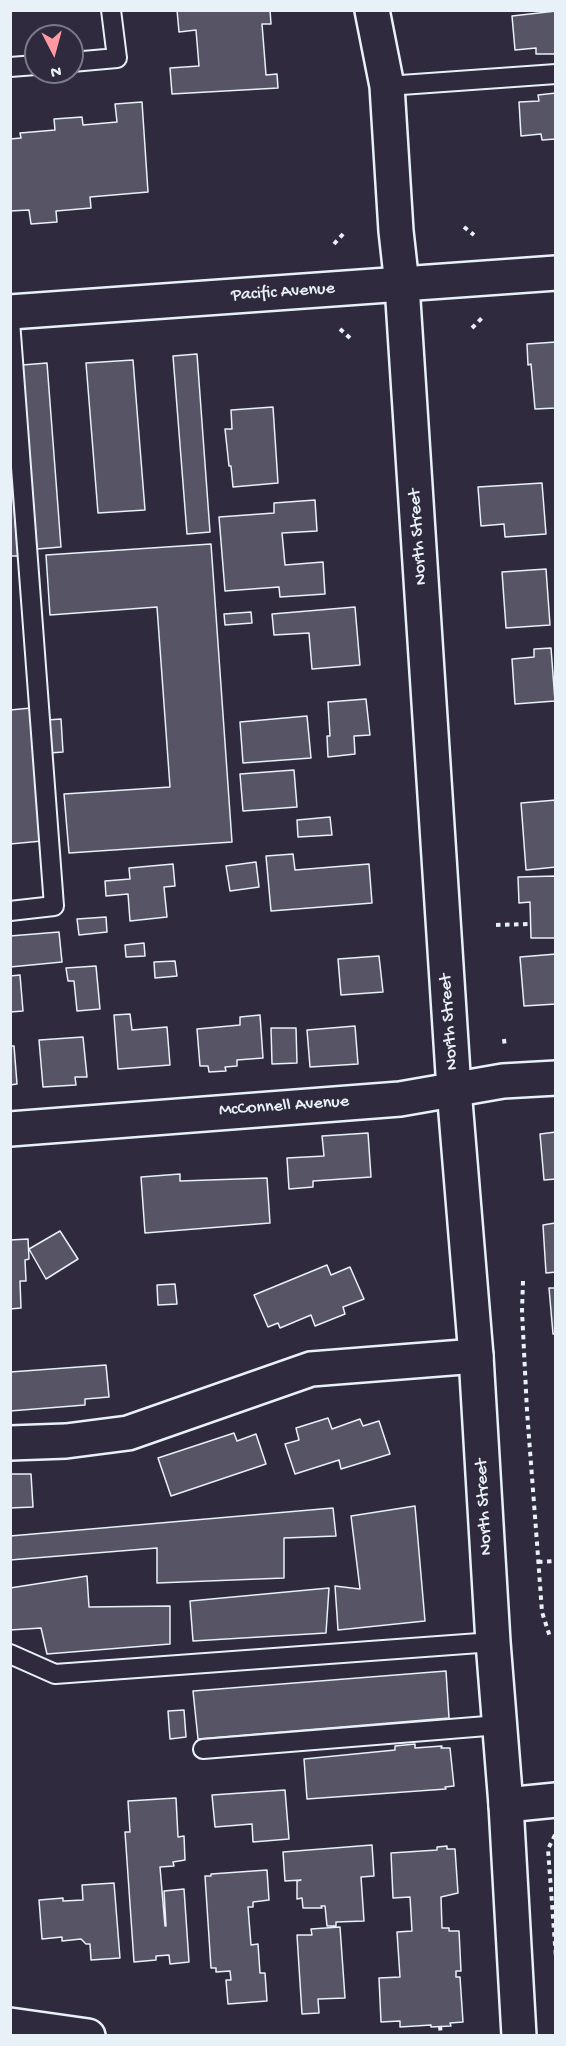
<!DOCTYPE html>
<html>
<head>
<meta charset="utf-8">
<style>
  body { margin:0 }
  #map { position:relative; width:566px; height:2046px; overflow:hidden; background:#2f2a3d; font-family:"Gochi Hand",sans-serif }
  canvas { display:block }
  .frame { position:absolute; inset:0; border:12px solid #e8f1f8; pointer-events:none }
  .north { position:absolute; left:24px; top:24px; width:60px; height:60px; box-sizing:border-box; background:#2f2a3d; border:2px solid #797a88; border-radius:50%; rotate:174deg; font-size:16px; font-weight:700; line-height:24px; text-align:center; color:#e8f1f8 }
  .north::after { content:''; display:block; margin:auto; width:21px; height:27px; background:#ff9aa2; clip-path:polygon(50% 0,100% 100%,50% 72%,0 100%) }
</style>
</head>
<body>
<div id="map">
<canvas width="566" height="2046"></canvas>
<div class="frame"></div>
<div class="north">N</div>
</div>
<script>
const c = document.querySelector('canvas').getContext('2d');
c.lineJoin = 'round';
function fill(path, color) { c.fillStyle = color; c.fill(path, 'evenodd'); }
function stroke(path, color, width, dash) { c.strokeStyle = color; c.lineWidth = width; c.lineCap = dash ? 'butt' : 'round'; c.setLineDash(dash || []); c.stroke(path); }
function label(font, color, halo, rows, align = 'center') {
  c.font = font + ' "Gochi Hand",sans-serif'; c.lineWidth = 6; c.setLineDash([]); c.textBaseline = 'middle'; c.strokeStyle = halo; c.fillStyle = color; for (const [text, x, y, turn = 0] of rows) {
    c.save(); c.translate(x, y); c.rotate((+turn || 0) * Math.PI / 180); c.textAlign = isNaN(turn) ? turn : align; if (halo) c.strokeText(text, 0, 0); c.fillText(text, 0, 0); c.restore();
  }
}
const building = new Path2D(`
  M177,10H270L271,24H262L266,75L277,74L278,88L172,94L170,68L199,66L196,30L179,32Z
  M556,11V54H536V48L515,50L512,16Z
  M556,93V139L542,140L541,134L521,136L519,102L539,101L538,95Z
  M142,102L148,192L90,197L91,208L56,211L57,222L31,224L29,210L10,211V139L21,138L20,133L55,130L54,119L82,117L83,125L117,122L115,104Z
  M556,342V408L535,409L531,364L528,365L527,344Z
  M197,354L210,532L187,534L173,356Z
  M133,360L145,510L98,513L86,363Z
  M47,363L61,547L37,549L22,365Z
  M273,407L278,483L233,487L231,466H229L225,429H232L231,410Z
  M10,459L18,556H10Z
  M542,483L546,534L505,537L504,524L481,526L478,487Z
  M315,500L317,531L282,533L285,565L323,562L325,594L280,597L279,587L225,591L219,517L274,513V503Z
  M211,544L232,842L69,853L64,794L170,787L157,607L50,615L46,555Z
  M546,569L550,625L506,628L502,572Z
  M355,607L360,665L312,669L309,633L274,635L272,614Z
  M251,612L252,623L225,625L224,614Z
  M551,648L555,701L515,704L512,659L534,657V649Z
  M366,699L370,735L354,736L355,754L328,757L327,736H330L328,702Z
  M31,708L42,841L10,844V710Z
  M307,716L311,758L243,763L240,722Z
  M61,719L63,752L50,753L47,720Z
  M294,770L297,807L243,811L240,774Z
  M556,800V867L526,870L521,803Z
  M330,817L332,835L298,837L297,820Z
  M293,854L295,870L369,864L372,903L271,911L266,856Z
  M256,862L259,887L230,891L226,866Z
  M173,864L175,886L164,887L167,917L130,921L128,894L106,896L105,881L130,879L129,868Z
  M556,876V938H531L530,902L519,903L518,877Z
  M106,917L107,932L79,935L77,919Z
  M59,932L62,962L10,967V936Z
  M144,943L145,956L126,957L125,945Z
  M556,954V1004L524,1006L520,957Z
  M379,956L383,992L341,995L338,959Z
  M175,961L177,976L155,978L154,962Z
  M96,966L100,1009L77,1011L74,981H68L66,968Z
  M20,975L23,1011L10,1012V976Z
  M130,1014L132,1030L167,1027L170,1065L118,1069L114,1015Z
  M260,1015L263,1058L237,1060V1066L225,1067L226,1071L209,1072L208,1066H200L197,1029L240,1025V1017Z
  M355,1026L358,1064L310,1067L307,1030Z
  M271,1028H296L297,1063L272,1064Z
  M83,1037L87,1077H75L76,1085L43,1087L39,1040Z
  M10,1046H14L17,1084L10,1085Z
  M556,1132V1179L544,1180L540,1134Z
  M368,1133L371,1177L313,1181V1187L289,1189L287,1158L324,1156L322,1136Z
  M180,1174V1181L267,1178L270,1223L145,1233L141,1177Z
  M555,1223L556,1272L546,1273L543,1225Z
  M60,1231L78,1259L46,1279L29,1249Z
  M28,1239L29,1259L25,1260L26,1281H20L21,1308L10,1309V1240Z
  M327,1265L331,1275L350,1267L364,1299L343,1307L345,1314L315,1326L311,1315L280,1328L278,1323L268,1327L254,1295Z
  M175,1284L177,1304L158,1305L157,1285Z
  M549,1288H556V1334H553Z
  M106,1365L109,1397L85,1399V1405L10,1411V1372Z
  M328,1418L332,1429L360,1419L363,1426L379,1421L390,1454L341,1469L339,1460L295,1474L285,1444L299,1440L296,1428Z
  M234,1433L237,1441L256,1434L266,1464L171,1496L158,1458Z
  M10,1474H31L33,1507L10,1508Z
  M415,1506L425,1621L338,1630L335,1586L360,1589L351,1516Z
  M333,1508L336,1536L284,1538V1578L157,1583V1548L10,1560V1536Z
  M87,1576L89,1607L170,1606V1644L47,1654L41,1628L10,1630V1588Z
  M329,1588L326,1633L193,1641L190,1601Z
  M446,1671L449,1718L198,1739L193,1691Z
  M184,1710L186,1737L170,1739L168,1711Z
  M415,1744V1748L442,1746L441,1748H450L454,1786L445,1787L446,1789L307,1799L304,1759L395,1750V1746Z
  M285,1790L289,1839L253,1842L252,1824L215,1827L212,1795Z
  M176,1798L178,1837L184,1836L185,1860L173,1862L174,1866L160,1867L165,1926H166L164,1891L184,1889L189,1962L170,1964L169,1955L156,1956V1960L134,1962L125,1832H130L128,1801Z
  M372,1845L374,1876L361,1877L364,1921L336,1922V1926H327L325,1906H321L322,1908H303L302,1898L297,1899V1881L301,1880L285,1881L283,1852Z
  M447,1846V1849H455L458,1893L441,1897L442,1928H449V1931H459L461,1971H456V1977H460L463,2022L450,2023L451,2026L431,2027V2025L400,2027V2021L381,2022L379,1978L400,1977L397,1932L412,1931L410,1897L393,1898L391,1853L437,1850V1847Z
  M267,1870L269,1900L253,1902V1907H248L251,1945L258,1944L260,1973H265L267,2001L228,2004L226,1980H231L230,1971L216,1972V1968H211L205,1876H211V1874Z
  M114,1883L120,1958L91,1960L90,1944H86L81,1939L62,1941V1937L42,1939L39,1900L63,1898V1901L83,1900L82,1885Z
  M340,1927L345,1998L318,1999L319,2013L302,2014L297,1935H312L311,1929Z`);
const path = new Path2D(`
  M464,227L474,235
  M334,244L344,233
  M472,328L482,318
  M340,329L351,339
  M496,925L531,924
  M504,1039L505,1048
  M523,1281L522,1311L527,1411L537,1543L542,1612L550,1637
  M538,1562L556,1561
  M555,1835L548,1849L556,1958
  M440,2026L441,2036`);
const service = new Path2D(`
  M72,62L117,58L111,10
  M10,67L36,65
  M387,86L556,74
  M10,321L54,906L10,911
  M10,1654L55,1674L493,1642
  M203,1749L499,1725`);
const minor = new Path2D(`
  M10,1129L400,1099L503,1081L556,1078
  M10,1443L66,1441L128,1433L311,1369L476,1356
  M506,1805L556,1800
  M10,2025L88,2036`);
const tertiary = new Path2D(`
  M10,312L556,273`);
const secondary = new Path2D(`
  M372,10L387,86L396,231L402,285L454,1089L476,1356L493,1642L506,1805L519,2036`);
const streetNames = [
  ["Pacific Avenue",283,293,-4],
  ["North Street",419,537,-94],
  ["North Street",450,1022,-94],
  ["McConnell Avenue",284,1107,-4],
  ["North Street",485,1507,-93]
];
fill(building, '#575565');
stroke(building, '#e8f1f8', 1.5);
stroke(service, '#e8f1f8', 22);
stroke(minor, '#e8f1f8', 38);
stroke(tertiary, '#e8f1f8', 38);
stroke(secondary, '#e8f1f8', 38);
stroke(path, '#e8f1f8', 4, [4.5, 4.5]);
stroke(service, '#2f2a3d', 18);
stroke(minor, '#2f2a3d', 33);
stroke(tertiary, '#2f2a3d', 33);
stroke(secondary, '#2f2a3d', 33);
label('18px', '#e8f1f8', '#2f2a3d', streetNames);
</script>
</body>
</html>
